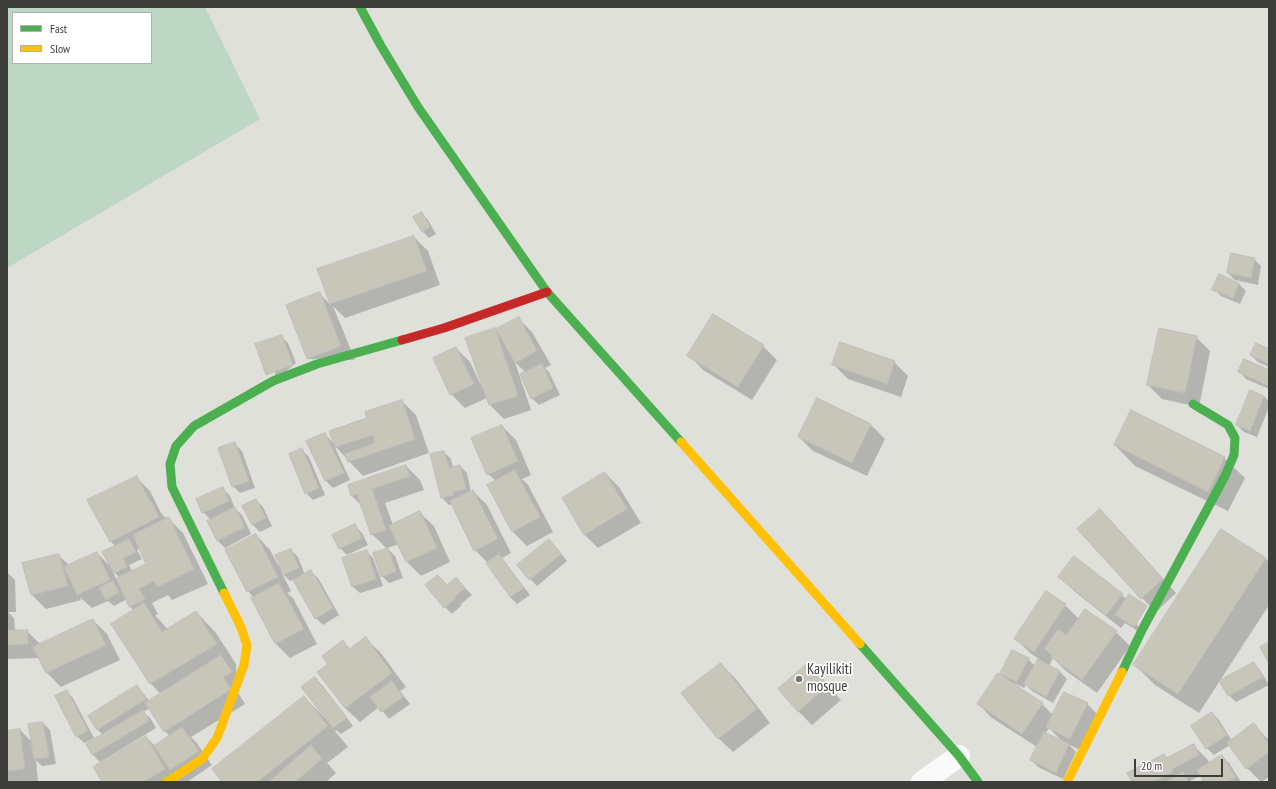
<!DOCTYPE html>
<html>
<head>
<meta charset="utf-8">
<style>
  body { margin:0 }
  #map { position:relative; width:1276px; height:789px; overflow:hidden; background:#e0e0db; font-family:"PT Sans Narrow",sans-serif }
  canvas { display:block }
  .frame { position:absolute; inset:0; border:8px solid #3d3d39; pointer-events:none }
  .legend { position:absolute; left:12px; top:12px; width:140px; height:52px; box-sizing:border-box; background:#fff; border:1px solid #b1b1b0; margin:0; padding:5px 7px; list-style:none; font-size:12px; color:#3d3d39 }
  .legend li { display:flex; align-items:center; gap:8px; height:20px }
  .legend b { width:20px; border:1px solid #b1b1b0 }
  .scale { position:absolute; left:1134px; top:759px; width:89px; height:18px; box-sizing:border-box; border:2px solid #3d3d39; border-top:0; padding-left:5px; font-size:12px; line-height:14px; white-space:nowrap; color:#3d3d39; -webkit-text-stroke:3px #fff; paint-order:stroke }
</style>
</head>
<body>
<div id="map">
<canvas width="1276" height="789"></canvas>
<div class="frame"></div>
<ul class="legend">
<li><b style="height:5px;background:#4caf50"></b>Fast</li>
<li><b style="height:5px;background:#ffc107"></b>Slow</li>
</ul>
<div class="scale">20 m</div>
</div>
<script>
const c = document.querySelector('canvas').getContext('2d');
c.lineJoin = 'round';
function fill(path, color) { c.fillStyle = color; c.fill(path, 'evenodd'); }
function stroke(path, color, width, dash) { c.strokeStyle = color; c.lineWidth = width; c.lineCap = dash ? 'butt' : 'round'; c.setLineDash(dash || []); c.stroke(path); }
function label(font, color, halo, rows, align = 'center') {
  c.font = font + ' "PT Sans Narrow",sans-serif'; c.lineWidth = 3.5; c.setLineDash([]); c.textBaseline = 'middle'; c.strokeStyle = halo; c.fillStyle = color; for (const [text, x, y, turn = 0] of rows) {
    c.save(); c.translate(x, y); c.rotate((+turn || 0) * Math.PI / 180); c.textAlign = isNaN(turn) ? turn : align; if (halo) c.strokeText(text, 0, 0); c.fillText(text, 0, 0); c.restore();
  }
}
const green = new Path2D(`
  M7,7H205L260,119L7,268ZM13,13H151V63H13Z`);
const shadow = new Path2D(`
  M422,213L428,220L436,234L429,238L422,231Z
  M414,237L428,251L440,285L345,318L333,306L355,360L308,359L320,294L331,305L319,269Z
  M1254,259L1261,266L1258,285L1235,280L1228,273Z
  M1219,276L1239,284L1246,291L1240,304L1221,296L1214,289Z
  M518,318L532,332L551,365L545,368L549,372L560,395L539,405L532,398L521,374L520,375L525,372L515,362L531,410L504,419L490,405L487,398L465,408L451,394L456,348L470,362L482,387H483L496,331Z
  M281,336L288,343L296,363L274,381Z
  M1196,337L1210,351L1199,407L1162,399L1148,385Z
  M763,346L777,360L752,400L703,370L689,355Z
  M1269,350V367L1258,362L1251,355Z
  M894,362L908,376L901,397L848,379L834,365Z
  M1269,371V389L1246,379L1240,372Z
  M1264,396L1269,402V407L1257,437L1244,432L1237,425Z
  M402,401L416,415L429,453L363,476L334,445L350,480L333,488L326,481L307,442L325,434L334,444L368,418Z
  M871,425L885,439L867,476L813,451L799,437Z
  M502,426L516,440L531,475L522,479L528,485L553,532L527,546L513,532L488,485L496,481L488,474Z
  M235,444L242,451L255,488L240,493L233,486Z
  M1115,445L1224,458L1245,478L1228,511L1135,466Z
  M302,450L309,457L325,495L313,500L306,493Z
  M444,452L451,459L453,468L460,466L467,473L471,492L473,491L487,505L511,553L502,558L530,595L517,604L510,597L488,563L475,550L452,504L449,505L442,498Z
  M406,466L420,480L424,490L385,503L393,525L419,512L434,526L450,562L421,576L407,562L399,544L387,548L395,556L403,578L389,583L382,576L387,549L372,534L362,506L352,496L349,486Z
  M605,473L619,487L641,523L598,548L584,534Z
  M136,477L150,491L161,513L167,520L169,519L183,533L208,584L172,600L168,595L152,603L158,614L155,615L164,625L168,630L196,612L216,633L236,664L237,691L245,704L191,737L196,742L212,765L187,782H103L146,737L155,746L170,736L165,731L150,708L143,712L150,718L156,728L100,762L93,755L87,744L103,735L98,730L136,687L143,693L149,701L161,694L151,684L113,624L134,611L130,606L127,599L114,606L108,601L92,608L80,597L81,600L46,609L32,595L24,564L58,555L69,565L97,553L111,567L115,546L111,542ZM140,548L148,564L132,572L129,565L142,559L137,550ZM113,571L119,577L116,579Z
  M223,489L230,496L235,509L242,515L251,534L225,548L218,541L208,521L211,520L203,512Z
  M256,500L263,507L272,526L260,532L253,525L243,507Z
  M1114,524L1176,593L1156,612L1142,598Z
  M355,526L362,533L368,545L347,555L340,548Z
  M256,535L270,550L278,565L291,550L298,557L305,575L311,572L318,578L339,615L323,625L316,618L293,580L290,581L282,573L291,591L287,593L293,598L317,644L290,658L276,644L252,598H254L248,591Z
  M556,547L567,561L537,586L530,579Z
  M366,551L373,558L383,586L360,593L353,587Z
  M1266,559L1269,562V605L1199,713L1155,685L1134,664Z
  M7,572L15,580L16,612H8L14,618L15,631H27L41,645L93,620L107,634L120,660L61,687L47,673L40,658L7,659Z
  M1060,577L1122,595L1126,599L1141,633L1125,623L1121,628L1074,591Z
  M456,579L472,595L461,604L462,605L452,614L445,607L447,586Z
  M1046,592L1065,605L1079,619L1116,632L1130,646L1097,693L1066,671L1053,658L1049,666L1060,672L1067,679L1053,703L1032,691L1026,685L1024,688L1014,683L1013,684L1042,704L1053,715L1087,704L1101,718L1084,752L1068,744L1076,752L1063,779L1038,767L1031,760L1037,747L992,718L978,704L1005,678L1001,674L1028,659L1035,666L1039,659L1030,653L1016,639ZM1049,728L1063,742L1045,734Z
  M365,638L380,652L406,687L400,691L410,704L389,719L379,707L360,722L345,708L319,672L330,664L343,641L350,649Z
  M1254,663L1260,670L1269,685L1236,702L1229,695L1221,681Z
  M721,664L735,678L770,723L733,752L718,738Z
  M808,664L841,700L812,725L798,711Z
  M315,678L322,685L353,726L341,734L336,730L335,731L348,747L327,763L336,773L326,782H223L304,697L325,718H326Z
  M66,691L73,698L94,738L84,743L77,736Z
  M1212,713L1219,720L1232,741L1254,725L1269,740V777L1261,782L1247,768L1230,745L1214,755L1207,748Z
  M43,723L50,730L56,764L42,766L36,760L38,782H7V732L20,730L32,742Z
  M1193,745L1207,759L1210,764L1222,756L1229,763L1241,782H1206L1201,775L1190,781L1191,782H1133L1164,755L1167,758Z`);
const building = new Path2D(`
  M422,212L430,227L422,232L413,217Z
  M414,236L427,271L330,304L317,269Z
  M1231,253L1255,258L1251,278L1227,273Z
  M1219,274L1239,283L1233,298L1212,290Z
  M320,292L341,346L307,359L286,305Z
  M713,314L764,345L738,387L687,356Z
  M519,317L537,351L515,363L496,329Z
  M495,328L518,396L489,405L465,338Z
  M1159,328L1197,336L1185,393L1147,385Z
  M282,335L293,365L266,375L255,344Z
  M840,342L895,361L887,384L832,365Z
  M1256,343L1269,349V364L1250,355Z
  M456,347L474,384L450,395L433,358Z
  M1244,359L1269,370V386L1238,372Z
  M542,364L553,388L531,399L520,374Z
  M1250,390L1264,396L1250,431L1236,425Z
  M817,398L871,424L852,463L798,437Z
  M402,400L415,439L348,462L345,454L375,443L373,435L335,447L329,431L367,418L365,412Z
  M1131,410L1225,457L1208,492L1114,445Z
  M502,425L518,461L487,475L471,438Z
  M325,433L344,473L325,481L306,441Z
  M235,442L249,481L232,487L218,448Z
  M302,448L319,488L305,494L289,454Z
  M444,451L449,468L460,465L466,489L453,492L454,495L441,498L430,454Z
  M406,465L410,476L372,489L386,530L371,535L357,494L351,496L348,485Z
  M515,470L540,517L512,532L487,485Z
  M605,472L627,509L584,535L562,498Z
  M137,476L150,502L151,501L159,517L110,542L87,500Z
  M223,487L229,501L202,513L196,499Z
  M473,490L498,539L474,551L450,501Z
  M256,499L266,518L252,525L242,506Z
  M235,507L245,527L217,541L207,521Z
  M1100,509L1163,579L1141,599L1077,529Z
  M420,511L437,548L406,562L389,526Z
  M169,517L194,569L157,587L154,581L139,589L145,599L129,607L116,578L146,564L133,535Z
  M355,524L362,538L339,549L332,535Z
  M1221,529L1266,558L1178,694L1133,665Z
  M256,534L278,577L247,592L225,550Z
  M129,539L136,552L123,558L127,567L114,573L102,552Z
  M549,539L561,554L529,580L517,565Z
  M388,548L396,571L381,577L373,553Z
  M291,549L299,568L283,575L275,555Z
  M367,550L376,579L352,587L342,558Z
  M97,552L110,580L77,595L64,567Z
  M59,554L68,586L31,595L22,563Z
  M499,554L524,588L510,597L486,563Z
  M1074,556L1123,594L1106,615L1058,577Z
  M311,570L333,608L315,619L293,580Z
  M438,575L447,585L456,577L465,588L455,596L456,598L444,608L425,585Z
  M113,581L119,592L106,600L99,588Z
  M279,583L304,629L275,644L251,598Z
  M1046,591L1066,604L1034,652L1014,639Z
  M1129,594L1147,606L1134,627L1115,615Z
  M144,603L162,632L196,611L217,644L150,684L111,624Z
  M1085,609L1117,631L1082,680L1051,657L1052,655L1044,649L1058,629L1066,635Z
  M93,619L106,645L46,673L33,647Z
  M7,630H28V644L7,645Z
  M366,637L392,673L345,708L317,672L328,664L322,656L343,640L349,649Z
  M1269,642V661L1268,662L1260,647Z
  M1012,650L1029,658L1017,682L1000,674Z
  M221,655L232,672L223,677L231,689L164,732L145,703Z
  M1038,659L1060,671L1046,697L1024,684Z
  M1254,662L1263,677L1228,696L1219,681Z
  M721,663L757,709L718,739L681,693Z
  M808,663L828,685L798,712L778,689Z
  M998,673L1043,703L1022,734L977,704Z
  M315,677L347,718L333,728L301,687Z
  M392,681L403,697L381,712L370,697Z
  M137,685L146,699L97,730L88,716Z
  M67,690L88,731L76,737L55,696Z
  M1064,692L1088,703L1070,739L1046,727Z
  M304,696L328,726L257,782H222L212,769Z
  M143,710L149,721L92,755L86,744Z
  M1212,712L1227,735L1206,749L1191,726Z
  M43,722L49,757L34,759L28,724Z
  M1254,723L1269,744V752L1246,769L1227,743Z
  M182,727L199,751L170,770L154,746Z
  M20,729L25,769L7,771V731Z
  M1044,732L1069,744L1056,773L1030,760Z
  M146,736L165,769L144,782H102L93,767Z
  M1194,744L1199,755L1172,769L1173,772L1154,782H1132L1127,773L1164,754L1166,758Z
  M311,745L322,759L295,782H269Z
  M1222,755L1236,777L1228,782H1204L1197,770Z
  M1183,772L1189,782H1167Z`);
const street = new Path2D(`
  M922,782L959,756`);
const fast = new Path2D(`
  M360,7L381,46L418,107L547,292L681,442
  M224,593L172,487L170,464L176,446L194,426L273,381L317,364L402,340
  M860,644L959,756L978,782
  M1122,672L1142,630L1225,476L1234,455L1235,438L1228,425L1193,404`);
const slow = new Path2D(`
  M681,442L860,644
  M167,782L202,759L217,738L244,665L247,645L240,625L224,593
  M1067,782L1122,672`);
const jam = new Path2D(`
  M402,340L444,328L547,292`);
const markers = [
  [799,679,4,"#767672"]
];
const poiNames = [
  ["Kayilikiti",807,670],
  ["mosque",807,687]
];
fill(green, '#bed6c4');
fill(shadow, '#0003');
fill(building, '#c8c5b9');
stroke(building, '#bebdb9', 1);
stroke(street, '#fafafa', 22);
stroke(fast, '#4caf50', 9);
stroke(slow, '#ffc107', 9);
stroke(jam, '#c62828', 9);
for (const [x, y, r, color] of markers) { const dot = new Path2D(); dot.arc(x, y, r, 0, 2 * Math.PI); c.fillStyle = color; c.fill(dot); stroke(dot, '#fff', 1.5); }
label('15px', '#3d3d39', '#fff', poiNames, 'left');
</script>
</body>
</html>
